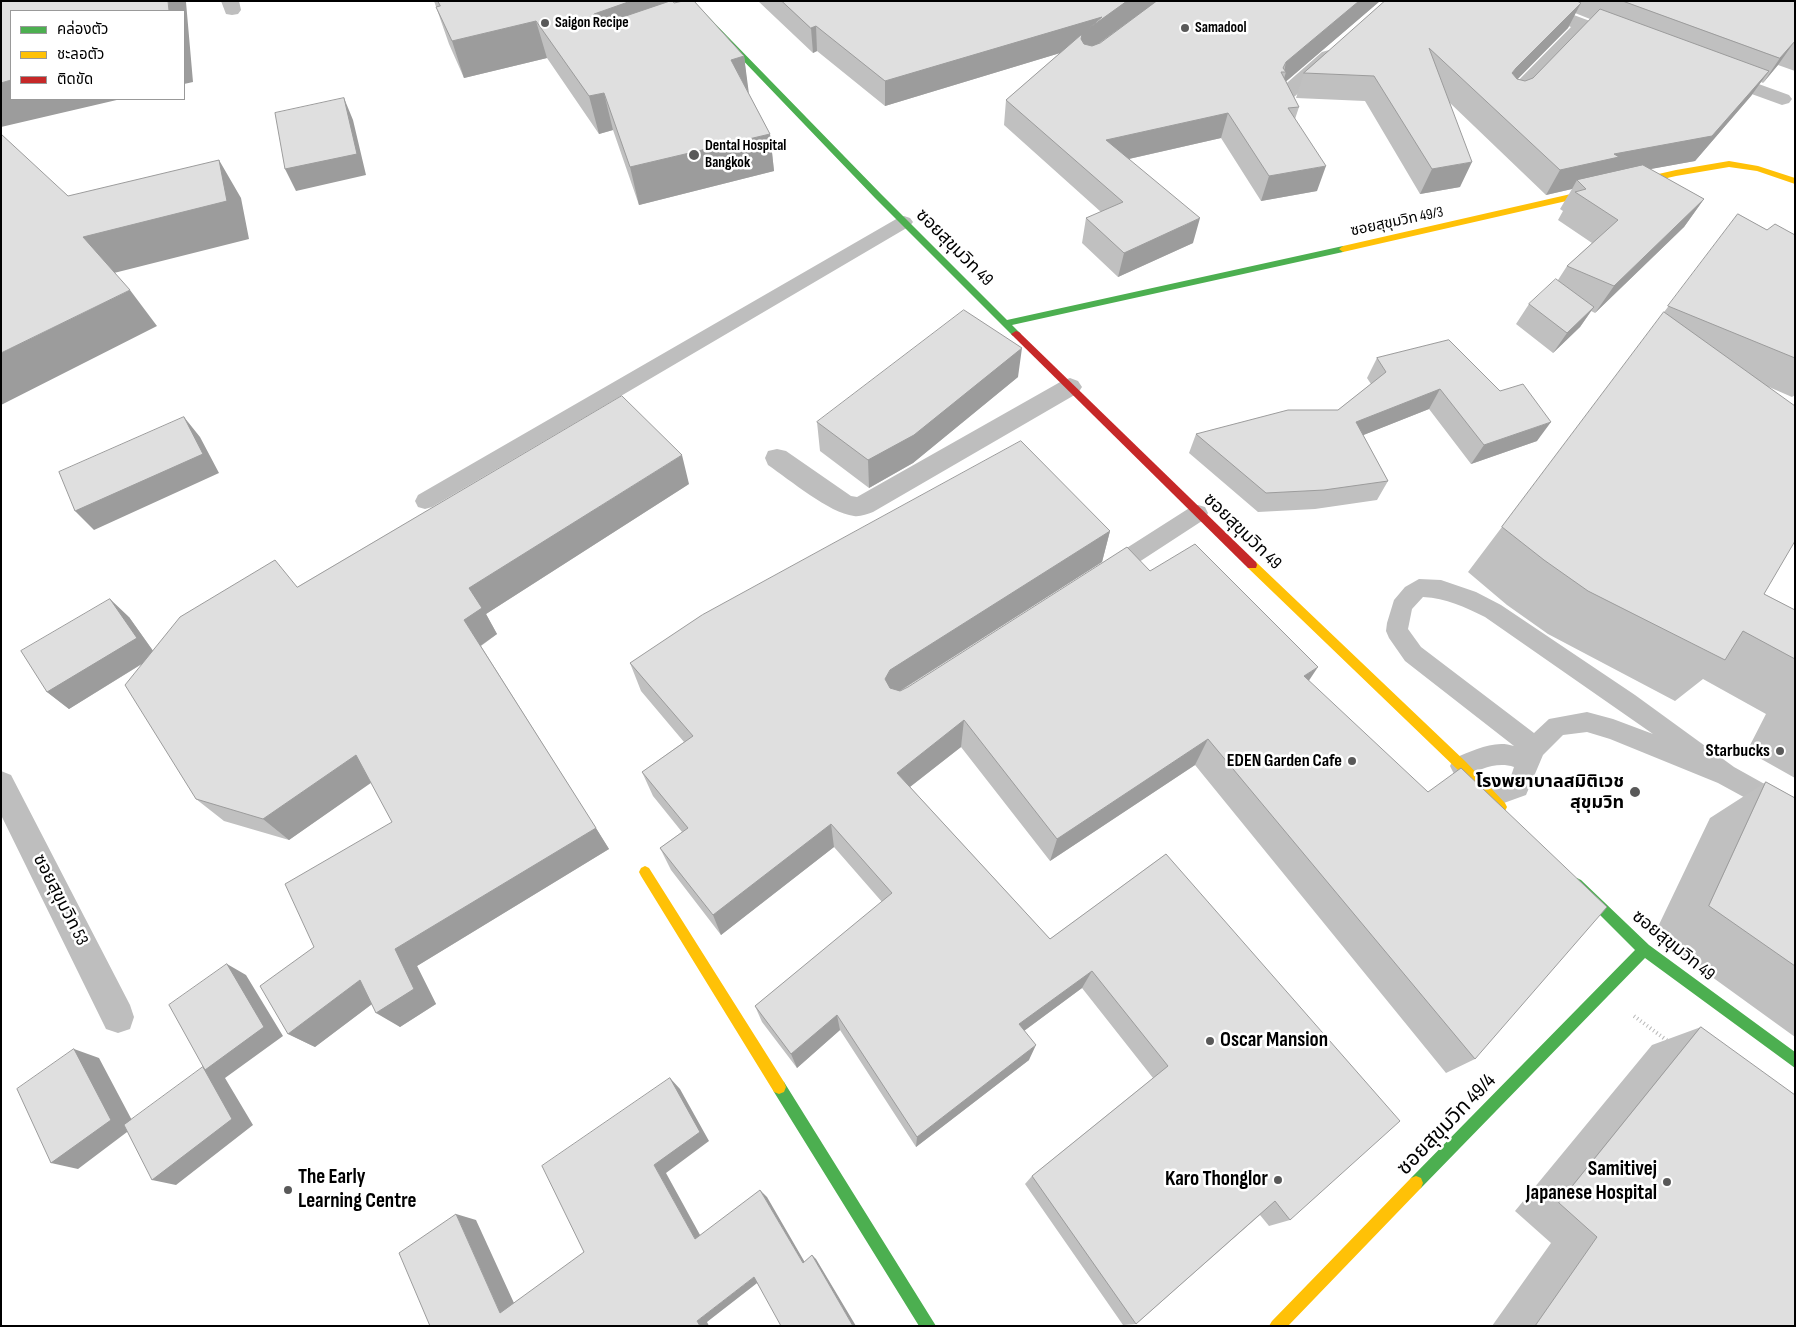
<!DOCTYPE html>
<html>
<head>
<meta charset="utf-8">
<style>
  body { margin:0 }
  #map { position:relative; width:1796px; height:1327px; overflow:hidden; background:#fff; font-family:"Sofia Sans Condensed","Noto Sans Thai",sans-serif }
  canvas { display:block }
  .frame { position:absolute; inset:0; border:2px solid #000; pointer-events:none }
  .legend { position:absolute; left:10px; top:10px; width:175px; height:90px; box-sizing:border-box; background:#fff; border:1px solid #999; margin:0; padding:6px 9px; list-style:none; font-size:15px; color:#000 }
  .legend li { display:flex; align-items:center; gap:10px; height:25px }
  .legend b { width:25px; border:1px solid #999 }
</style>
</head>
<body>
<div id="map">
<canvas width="1796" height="1327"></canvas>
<div class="frame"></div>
<ul class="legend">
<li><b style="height:6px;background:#4caf50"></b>คล่องตัว</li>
<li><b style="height:6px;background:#ffc107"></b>ชะลอตัว</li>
<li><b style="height:6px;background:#c62828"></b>ติดขัด</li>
</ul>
</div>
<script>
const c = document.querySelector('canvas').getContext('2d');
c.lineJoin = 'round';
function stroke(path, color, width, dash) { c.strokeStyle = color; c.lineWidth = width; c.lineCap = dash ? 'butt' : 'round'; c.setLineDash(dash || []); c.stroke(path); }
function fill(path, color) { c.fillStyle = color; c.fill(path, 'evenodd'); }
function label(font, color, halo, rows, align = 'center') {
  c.font = font + ' "Sofia Sans Condensed","Noto Sans Thai",sans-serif'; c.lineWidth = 5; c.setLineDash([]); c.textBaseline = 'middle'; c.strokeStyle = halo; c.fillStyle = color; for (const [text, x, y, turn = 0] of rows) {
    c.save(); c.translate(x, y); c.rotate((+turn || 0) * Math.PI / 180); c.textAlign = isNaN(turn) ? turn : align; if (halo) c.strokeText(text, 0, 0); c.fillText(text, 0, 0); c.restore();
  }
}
const path = new Path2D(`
  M1634,1016L1669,1042`);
const lane = new Path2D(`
  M904,216L910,218L913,222L910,226L432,507L425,509L418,507L415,501L418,495L898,218Z
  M1198,505L1205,507L1208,513L1205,519L1116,577L1108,580L1100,577L1097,571L1100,565L1191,507Z
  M1419,579L1441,580L1476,592L1501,605L1635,695L1734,767L1795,801V825L1718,783L1610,739L1587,732L1563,735L1543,755L1526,795L1490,808L1481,805L1478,797L1481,789L1510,779L1514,767C1496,761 1480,770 1462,777L1454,774L1450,766L1454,758C1473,751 1494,739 1514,746L1405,661L1389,638L1386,631L1387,623L1394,600L1405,587ZM1423,597C1447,598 1464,607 1485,617L1653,734L1613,719L1587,712L1549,719L1534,733L1421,647L1408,629L1412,609Z`);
const street = new Path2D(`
  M221,1H239L241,10L238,14L232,15L226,14Z
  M1510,1H1536L1625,34L1628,38L1625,42L1619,43L1613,42L1586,32L1519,102L1512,104L1505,102L1502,98L1505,94L1571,27L1513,5Z
  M1329,50L1336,52L1338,56L1336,60L1294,97L1287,99L1280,97L1277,93L1280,89L1322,52Z
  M1720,70L1789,95L1792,99L1789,103L1782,105L1713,80L1711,76L1713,72Z
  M1070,378L1078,381L1082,387L1078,393L873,512C867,514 860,517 854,516C829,513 790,480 768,465L765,458L768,451L777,449L786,451L851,496L857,497L1062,381Z
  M1,771L11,775L130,1005L134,1017L130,1029L118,1033L106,1029L1,815Z`);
const fast = new Path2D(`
  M686,1H693L881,194L1007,320L1343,246L1347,249L1343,252L1012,325L1021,334L1019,336H1013L875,198Z
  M1577,878L1581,880L1649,945L1795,1052V1068L1645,958L1421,1188L1416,1190L1411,1188L1409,1183L1411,1178L1635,950L1573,888L1571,884L1573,880Z
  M779,1080L784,1082L936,1326H919L774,1092L772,1087L774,1082Z`);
const slow = new Path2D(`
  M1729,161L1758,166L1795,178V184L1757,171L1729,167L1676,176L1343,252L1339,249L1343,246L1676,170Z
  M1252,561L1256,562L1466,762L1505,803L1507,807L1505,811L1501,813L1497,811L1458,770L1248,568L1247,565Z
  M645,866L649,868L784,1082L786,1087L784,1092L779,1094L774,1092L641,876L639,872L641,868Z
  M1416,1176L1421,1178L1423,1183L1421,1188L1288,1326H1269L1272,1321L1411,1178Z`);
const jam = new Path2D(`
  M1016,331L1019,332L1256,562L1257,565L1256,568H1248L1013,336L1011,334Z`);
const wall = new Path2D(`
  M434,1H667L668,2L674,3L744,56L748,92L770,134L774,171L639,205L613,130L599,134L547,58L464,78L449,44Z
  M758,1H1380L1286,81L1299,107L1295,119L1317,191L1261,201L1221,138L1129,159L1193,243L1118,277L1082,243L1086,218L1101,212L1004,125L1006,100L1060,53L885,106L817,51L813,53Z
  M1385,1H1795V71L1778,65L1763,83L1761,82L1751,96L1695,161L1650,169L1704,199L1684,227L1595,313L1591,311L1580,327L1553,353L1516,324L1529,304L1558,280L1567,266L1592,243L1558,220L1563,211L1560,209L1572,189L1546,195L1450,103L1460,187L1420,194L1365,101L1296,98L1304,73ZM1575,13L1590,19L1533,78L1525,81L1517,79L1568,28Z
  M1738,214L1767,230L1795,235V395L1792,397L1769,387L1764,594L1795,610V778L1747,751L1766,714L1703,679L1675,701L1548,634L1507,605L1468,572Z
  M1449,340L1537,441L1471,464L1429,409L1363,435L1388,481L1377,500L1315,509L1258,512L1189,453L1196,434L1338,410L1371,384L1367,378L1377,358Z
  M1018,377L913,463L869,488L820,451L817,422Z
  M689,484L486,614L497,634L481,646L609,849L417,966L436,1004L400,1027L372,1004L315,1047L288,1034L314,947L392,822L371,782L289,840L224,821L196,799L142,664L69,709L47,692L129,617L153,651L297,587Z
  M1110,531L1102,562L902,690L1150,571L1309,681L1475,1059L1446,1073L1195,765L1050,861L961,747L910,787L1050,939L1166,854L1290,1220L1269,1226L1260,1215L1136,1324L1123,1325L1025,1184L1032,1176L1153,1078L1082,988L1024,1031L1029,1060L916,1147L840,1030L797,1068L762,1022L755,1006L882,902L834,847L721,935L671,870L660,848L682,832L653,796L642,772L684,742L641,691L630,663Z
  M1766,782L1795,798V1037L1654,935L1710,818Z
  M1701,1027L1795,1326H1492L1551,1243L1515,1211L1652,1045Z`);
const shadedWall = new Path2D(`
  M168,1H185L186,2L193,82L184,84V11H169Z
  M631,1H667L672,27L602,51L590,20L594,14Z
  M1127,1H1157L1084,54L1080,47L885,106V81Z
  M1359,1H1380L1282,85L1286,72H1284L1286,62Z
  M1581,3L1568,28L1504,93L1512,73L1516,68Z
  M536,21L547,58L464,78L452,41Z
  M816,26L817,51L813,53L811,28Z
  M1795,41L1778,65L1763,83L1780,58Z
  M744,56L749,94L731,60Z
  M1769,71L1751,96L1695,161L1607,177L1577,180L1572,189L1546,195L1560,170L1614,154Z
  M11,80V99H121L1,127V83Z
  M604,93L613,130L599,134L589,96Z
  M344,98L353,120L366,175L296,191L285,169Z
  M1228,113L1221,138L1102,165L1106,140Z
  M770,134L774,171L639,205L630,167Z
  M219,160L241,198L249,239L110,274L83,237Z
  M1472,162L1460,187L1420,194L1432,169Z
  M1326,166L1317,191L1261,201L1269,176Z
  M1704,199L1684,227L1595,313L1614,286Z
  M1200,218L1193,243L1118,277L1124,253Z
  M130,290L157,326L1,405V353Z
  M1594,307L1580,327L1553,353L1567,333Z
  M1022,348L1018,377L913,463L869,488L868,460Z
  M1440,389L1429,409L1346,442L1356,422Z
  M184,417L200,437L219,473L94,530L75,511Z
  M1551,422L1537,441L1471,464L1484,445Z
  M682,455L689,484L486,614L497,634L480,646L464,620L469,588Z
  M1110,531L1102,562L890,697L885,679L890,670Z
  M110,599L129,617L156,655L69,709L47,692Z
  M1318,667L1300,694L1304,676Z
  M964,720L961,747L897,797V773Z
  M1208,739L1195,765L1050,861L1057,839Z
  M356,755L378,778L289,840L263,819Z
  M831,824L834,847L721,935L713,915Z
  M596,828L609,849L417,966L436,1004L400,1027L376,1013L395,949Z
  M227,964L246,975L283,1036L225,1078L253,1125L176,1185L152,1180L203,1067Z
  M1092,971L1082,988L1013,1039L1019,1024Z
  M360,980L384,995L315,1047L288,1034Z
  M837,1015L840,1030L797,1068L791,1054Z
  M1036,1045L1029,1060L916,1147L917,1137Z
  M74,1049L99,1058L135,1126L78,1169L51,1163Z
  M670,1078L680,1089L709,1141L666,1173L705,1244L695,1239L654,1165Z
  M760,1190L767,1197L807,1266L803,1263Z
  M456,1214L476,1220L519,1314L500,1313Z
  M812,1255L816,1259L856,1326H853Z
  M754,1277L761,1280L707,1322L709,1326H700L697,1321Z`);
const building = new Path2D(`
  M1,1H168L169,11H11V80L1,83Z
  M438,1H631L594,14L590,20L594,23H605L670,1H673L674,3L683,1H694L744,56L731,60L770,134L630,167L604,93L589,96L536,21L452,41L436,7L440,6Z
  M782,1H1127L1088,29L1102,17L885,81L816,26L811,28Z
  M1157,1H1359L1286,62L1283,68L1286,72H1281L1299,107L1288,108L1326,166L1269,176L1228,113L1106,140L1200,218L1124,253L1086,218L1123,202L1006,100L1082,34L1081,39L1084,44L1092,46L1100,43Z
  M1385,1H1577L1581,3L1516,68L1512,73L1517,79L1525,81L1533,78L1600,9L1769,71L1712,136L1614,154L1619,157L1560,170L1429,48L1472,162L1432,169L1374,76L1304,73Z
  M1623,1H1795V41L1780,58Z
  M344,98L357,154L285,169L275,113Z
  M1,134L68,196L219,160L227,201L83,237L130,290L1,353Z
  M1643,165L1704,199L1614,286L1567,266L1618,220L1575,192L1586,189L1577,180Z
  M1738,214L1767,230L1775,224L1795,235V358L1668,306Z
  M1556,279L1594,307L1567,333L1529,304Z
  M964,310L1022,348L914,435L868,460L817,422Z
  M1664,312L1795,406V541L1764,594L1795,610V659L1743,631L1725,660L1588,591L1544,560L1502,527Z
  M1449,340L1500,391L1523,384L1551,422L1484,445L1440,389L1356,422L1388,481L1324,490L1266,493L1196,434L1288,410H1338L1386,372L1377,358Z
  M622,396L682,455L469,588L482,608L464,620L596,828L395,949L414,989L376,1013L360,980L288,1034L260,986L314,947L285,884L392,822L356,755L263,819L196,799L125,685L180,617L275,560L297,587Z
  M184,417L203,454L75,511L59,472Z
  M1021,441L1110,531L890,670L885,679L890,688L900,691L908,687L1127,547L1150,571L1195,544L1318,667L1304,676L1428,792L1461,768L1607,907L1475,1059L1208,739L1057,839L964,720L897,773L1050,939L1166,854L1400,1121L1290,1220L1275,1201L1136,1324L1032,1176L1168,1066L1092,971L1019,1024L1036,1045L917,1137L837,1015L791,1054L755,1006L892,893L831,824L713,915L660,848L688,828L642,772L693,736L630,663L702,615Z
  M110,599L137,638L47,692L21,651Z
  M1766,782L1795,798V966L1709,906Z
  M227,964L264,1027L205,1070L169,1005Z
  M1701,1027L1795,1095V1326H1535L1597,1237L1559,1203Z
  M74,1049L111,1120L51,1163L17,1089Z
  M203,1067L232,1119L152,1180L124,1125Z
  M670,1078L700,1132L654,1165L695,1239L760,1190L803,1263L812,1255L853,1326H781L754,1277L697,1321L700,1326H430L399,1253L456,1214L500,1313L584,1252L542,1166Z`);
const markers = [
  [545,23,5,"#595959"],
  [1185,28,5,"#595959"],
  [694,155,6,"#595959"],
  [1780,751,5,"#595959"],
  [1352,761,5,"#595959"],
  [1635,792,6,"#595959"],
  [1210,1041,5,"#595959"],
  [1278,1180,5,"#595959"],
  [1667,1182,5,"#595959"],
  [288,1190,5,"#595959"]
];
const farPoinames = [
  ["Saigon Recipe",555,23],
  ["Samadool",1195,28],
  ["Dental Hospital",705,146],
  ["Bangkok",705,163]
];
const farStreetnames = [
  ["ซอยสุขุมวิท 49/3",1397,222,-12]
];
const streetNames = [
  ["ซอยสุขุมวิท 49",954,248,45],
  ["ซอยสุขุมวิท 49",1242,532,44],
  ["ซอยสุขุมวิท 53",60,900,63],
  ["ซอยสุขุมวิท 49",1673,946,39]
];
const poiNames = [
  ["Starbucks",1770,751],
  ["EDEN Garden Cafe",1342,761],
  ["โรงพยาบาลสมิติเวช",1624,782],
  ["สุขุมวิท",1624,803]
];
const nearPoinames = [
  ["Oscar Mansion",1220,1041],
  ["Samitivej",1657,1170,"right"],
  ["Japanese Hospital",1657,1194,"right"],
  ["The Early",298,1178],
  ["Learning Centre",298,1202],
  ["Karo Thonglor",1268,1180,"right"]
];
const nearStreetnames = [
  ["ซอยสุขุมวิท 49/4",1447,1125,-46]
];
stroke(path, '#b9b9b9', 4, [1, 3]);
fill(lane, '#bebebe');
fill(street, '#bebebe');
fill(fast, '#4caf50');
fill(slow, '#ffc107');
fill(jam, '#c62828');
fill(wall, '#c0c0c0');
fill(shadedWall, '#9c9c9c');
fill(building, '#dfdfdf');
stroke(building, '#9c9c9c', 1);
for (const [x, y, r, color] of markers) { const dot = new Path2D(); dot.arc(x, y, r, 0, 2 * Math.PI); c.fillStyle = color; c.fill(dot); stroke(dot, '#fff', 2); }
label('bold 15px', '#000', '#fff', farPoinames, 'left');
label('15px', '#000', '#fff', farStreetnames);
label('18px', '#000', '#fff', streetNames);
label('bold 18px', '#000', '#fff', poiNames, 'right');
label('bold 21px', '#000', '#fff', nearPoinames, 'left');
label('21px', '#000', '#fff', nearStreetnames);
</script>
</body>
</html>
